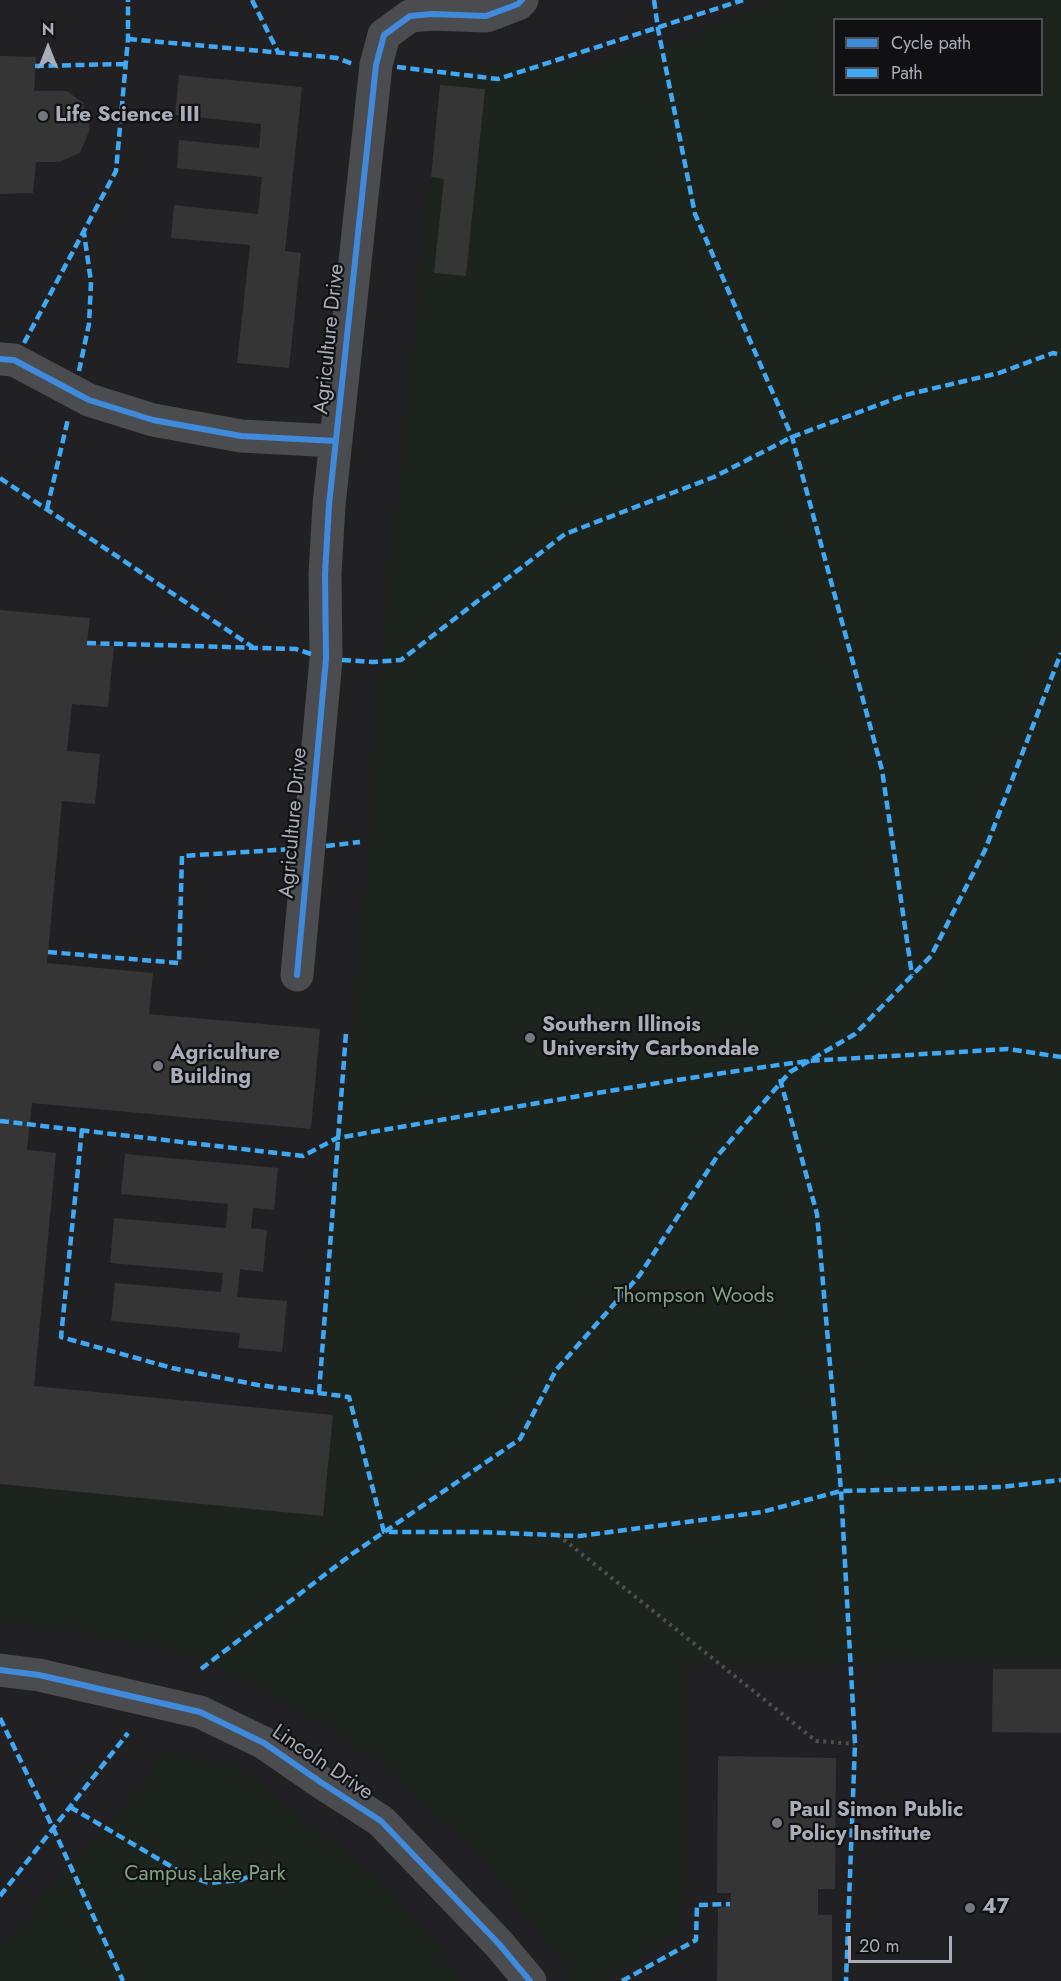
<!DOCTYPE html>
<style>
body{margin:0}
#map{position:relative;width:1061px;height:1981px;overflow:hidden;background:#171717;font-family:Jost,sans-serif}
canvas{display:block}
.legend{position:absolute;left:833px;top:18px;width:210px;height:78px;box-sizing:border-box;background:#111113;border:2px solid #4d4f55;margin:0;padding:8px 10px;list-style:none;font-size:18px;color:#a8adb8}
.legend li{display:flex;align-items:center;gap:12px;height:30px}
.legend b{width:30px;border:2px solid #4d4f55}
.north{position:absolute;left:18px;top:18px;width:60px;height:60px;-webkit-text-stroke:4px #111113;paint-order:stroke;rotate:0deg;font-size:16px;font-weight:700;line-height:24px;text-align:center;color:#a8adb8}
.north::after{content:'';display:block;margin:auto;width:21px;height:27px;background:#a8adb8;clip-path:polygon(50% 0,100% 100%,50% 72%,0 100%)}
.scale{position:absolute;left:848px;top:1936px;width:104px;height:27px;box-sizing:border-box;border:3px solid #a8adb8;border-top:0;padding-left:8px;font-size:18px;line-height:21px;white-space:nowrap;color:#a8adb8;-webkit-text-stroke:4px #111113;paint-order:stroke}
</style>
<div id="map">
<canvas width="1061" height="1981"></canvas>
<ul class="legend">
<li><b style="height:8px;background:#408adc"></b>Cycle path</li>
<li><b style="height:8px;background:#3fa9f5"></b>Path</li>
</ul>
<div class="north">N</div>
<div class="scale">20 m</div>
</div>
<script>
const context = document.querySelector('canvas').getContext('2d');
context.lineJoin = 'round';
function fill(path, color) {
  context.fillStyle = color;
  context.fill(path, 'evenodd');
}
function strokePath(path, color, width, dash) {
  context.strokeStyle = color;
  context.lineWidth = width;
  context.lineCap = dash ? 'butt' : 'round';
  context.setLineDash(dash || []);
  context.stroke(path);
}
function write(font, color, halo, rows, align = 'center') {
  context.font = font + ' Jost,sans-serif';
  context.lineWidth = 4.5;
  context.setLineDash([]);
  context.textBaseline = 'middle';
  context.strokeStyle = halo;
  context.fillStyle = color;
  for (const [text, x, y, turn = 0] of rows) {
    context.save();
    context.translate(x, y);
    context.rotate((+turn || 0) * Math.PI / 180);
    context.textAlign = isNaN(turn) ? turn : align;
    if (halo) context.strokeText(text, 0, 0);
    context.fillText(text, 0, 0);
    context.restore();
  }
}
fill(new Path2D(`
 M0 0H1061V1981H0ZM834 20H1042V94H834Z`), '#212123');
fill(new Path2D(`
 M780 0H1061V1659L684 1666 682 1929 601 1981H577L479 1852 361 1747 260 1686 185 1653 91 1633 0 1619V1485L323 1515 335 1414 319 1393 337 1138 360 980 383 648 443 67 576 66 660 48ZM834 20H1042V94H834Z
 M171 1753 239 1768 380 1880 466 1981H0V1947Z`), '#1d241e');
fill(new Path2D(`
 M0 56 36 57 34 91H67L83 103 90 129 80 153 59 162H36L33 193 0 194Z
 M179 75 302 87 285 251 301 253 289 368 237 363 250 245 171 238 174 205 258 214 262 177 177 168 179 140 259 148 261 124 175 115Z
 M440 85 485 89 466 276 434 273 444 179 431 177Z
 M0 610 90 618 87 643 114 646 108 707 72 704 67 751 100 754 95 804 62 801 47 963 153 973 149 1014 320 1029 311 1129 32 1103 27 1150 56 1153 34 1386 333 1415 323 1516 0 1484Z
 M125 1154 278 1168 274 1210 253 1208 251 1228 267 1230 263 1272 240 1269 237 1297 287 1301 282 1352 238 1348 240 1333 111 1321 115 1283 221 1292 223 1273 110 1263 114 1218 226 1228 228 1204 121 1194Z
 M993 1669H1061V1733L992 1732Z
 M718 1756 836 1758 835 1889H818V1915H832V1981H717L718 1909 730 1904 731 1893H717Z`), '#353536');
strokePath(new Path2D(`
 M558 1535 816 1741 855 1744`), '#4d4e52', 4, [3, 4.5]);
strokePath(new Path2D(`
 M0 359 14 360 89 400 153 420 241 436 336 441
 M297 975 326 659 325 574 329 505 376 65 384 35 410 16 432 14 486 16 518 4 522 0
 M0 1670 39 1675 200 1712 264 1743 322 1783 381 1821 499 1944 530 1981`), '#4b4c50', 33);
strokePath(new Path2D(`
 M252 0 279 54
 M654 0 658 29 695 214 792 437 882 770 912 975
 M128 39 328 57 337 58 353 64
 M35 66 126 64
 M397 67 498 79 743 0
 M24 343 116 171 128 39V0
 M79 371 89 324 91 282 84 233
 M0 478 254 648
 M47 509 68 419
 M87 643 296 649 311 654
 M342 660 373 662 401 660 565 534 714 477 792 437 905 395 999 373 1053 353 1061 355
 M326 846 360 842
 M48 952 179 963 182 856 293 849
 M780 1079 817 1214 841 1491 855 1744 846 1981
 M0 1121 303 1156 337 1138C494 1111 650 1082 808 1061L1008 1049 1061 1057
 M82 1129 61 1337 172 1368 258 1385 349 1397 384 1532H477L580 1536 762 1512 841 1491 1001 1487 1061 1480
 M319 1393 346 1033
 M201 1669 352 1554 520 1439 556 1370 639 1276 718 1155 790 1072 855 1034 931 956 985 850 1061 653
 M0 1718 53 1828 123 1981
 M70 1807 184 1874 209 1883 241 1880 265 1869
 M0 1896 128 1733
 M622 1981 696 1940 697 1905 730 1904`), '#3fa9f5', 4.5, [9, 4.5]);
strokePath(new Path2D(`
 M0 359 14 360 89 400 153 420 241 436 336 441
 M297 975 326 659 325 574 329 505 376 65 384 35 410 16 432 14 486 16 518 4 522 0
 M0 1670 39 1675 200 1712 264 1743 322 1783 381 1821 499 1944 530 1981`), '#408adc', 6);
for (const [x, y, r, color] of [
 [43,116,6,"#757880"],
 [530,1038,6,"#757880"],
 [158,1066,6,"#757880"],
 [777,1823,6,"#757880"],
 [970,1908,6,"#757880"]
]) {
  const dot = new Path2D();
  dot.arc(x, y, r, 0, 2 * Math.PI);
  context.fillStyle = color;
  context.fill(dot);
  strokePath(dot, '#111113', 2);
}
write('bold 21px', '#a8adb8', '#111113', [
 ["Life Science III",55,116],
 ["Southern Illinois",542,1026],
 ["University Carbondale",542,1050],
 ["Agriculture",170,1054],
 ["Building",170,1078],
 ["Paul Simon Public",789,1811],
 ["Policy Institute",789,1835],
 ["47",982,1908]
], 'left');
write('21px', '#a8adb8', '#111113', [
 ["Agriculture Drive",330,339,-84],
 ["Agriculture Drive",294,823,-85],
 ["Lincoln Drive",322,1763,34]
]);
write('21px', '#7fa381', '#111113', [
 ["Thompson Woods",694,1297],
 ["Campus Lake Park",205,1875]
]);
</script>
